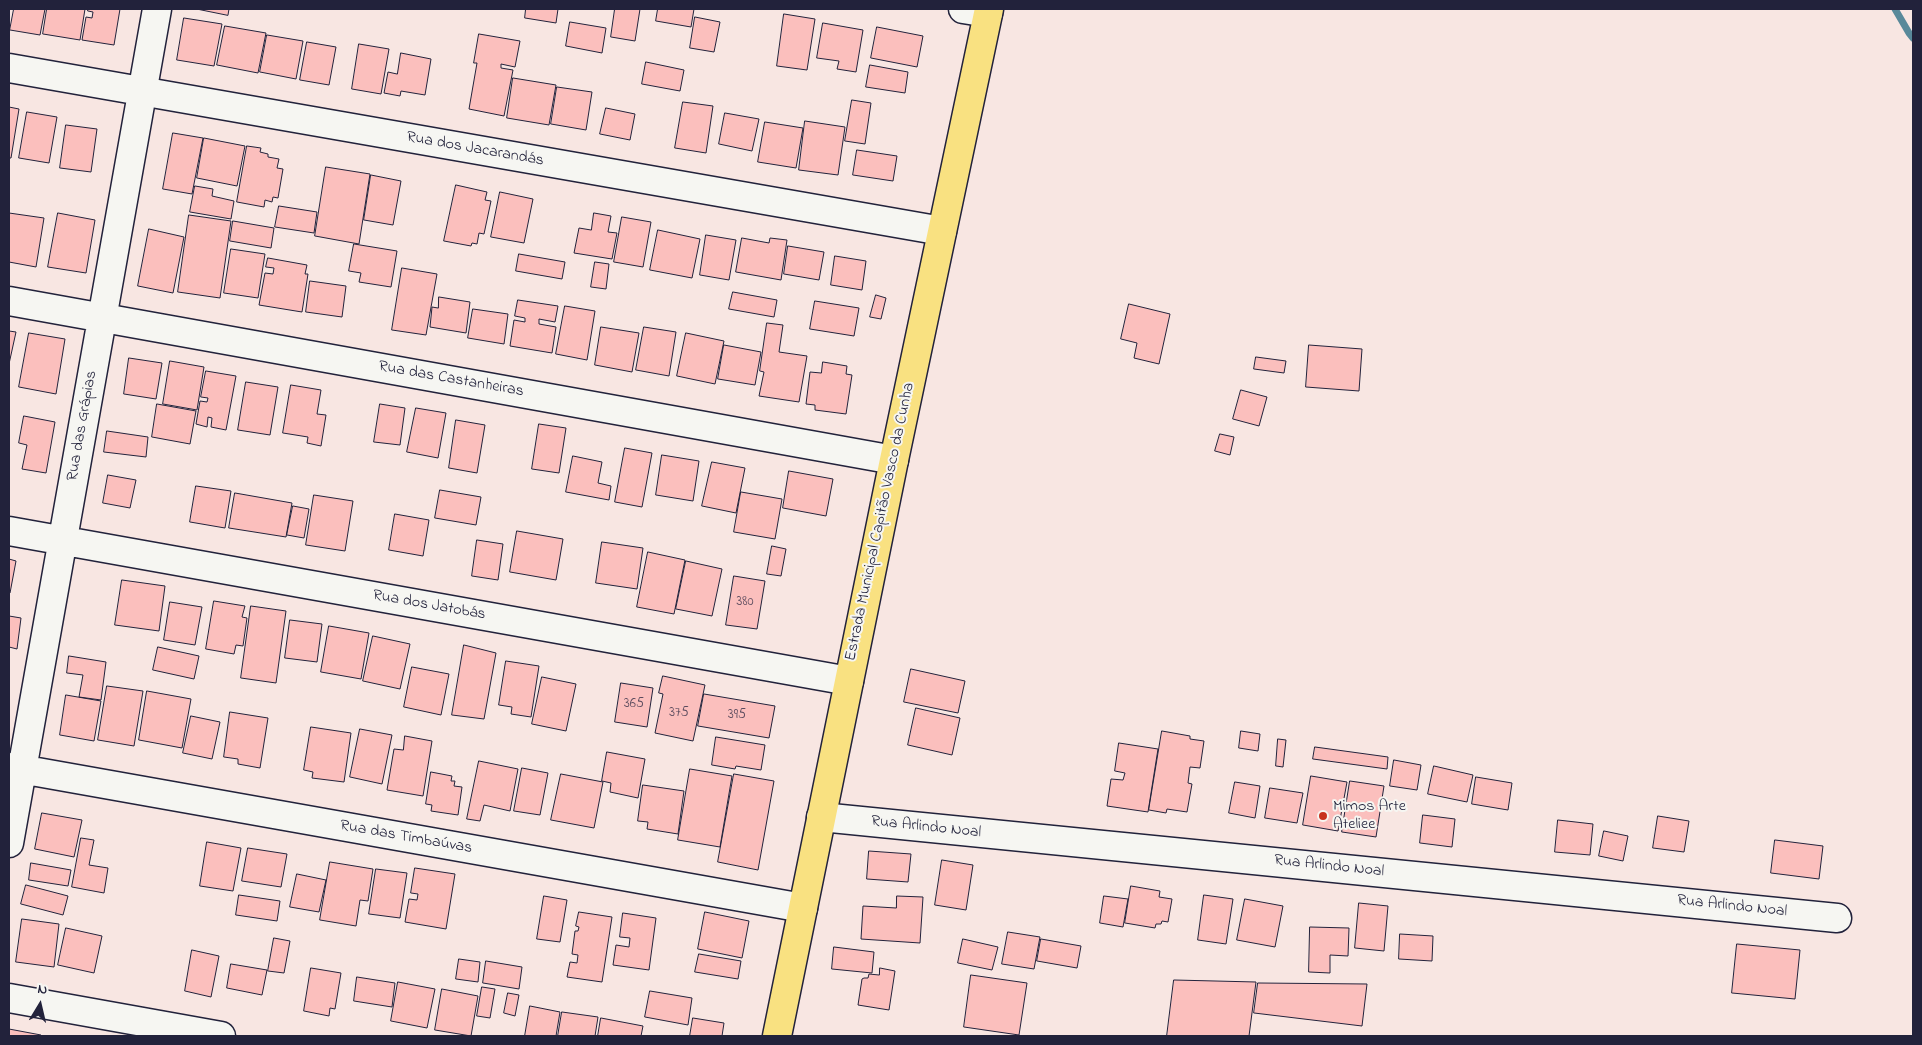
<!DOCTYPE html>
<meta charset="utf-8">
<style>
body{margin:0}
#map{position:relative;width:1922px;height:1045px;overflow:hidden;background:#f8e6e2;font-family:"Indie Flower",sans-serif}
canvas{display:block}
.frame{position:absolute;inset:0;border:10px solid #22223b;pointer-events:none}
.north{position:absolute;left:15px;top:980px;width:50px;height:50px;-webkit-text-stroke:4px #f6f6f2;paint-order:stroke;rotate:9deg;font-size:14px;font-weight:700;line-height:20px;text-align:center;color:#22223b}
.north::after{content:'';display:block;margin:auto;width:18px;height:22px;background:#22223b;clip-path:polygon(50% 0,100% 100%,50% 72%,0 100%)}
</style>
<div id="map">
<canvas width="1922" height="1045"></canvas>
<div class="frame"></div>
<div class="north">N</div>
</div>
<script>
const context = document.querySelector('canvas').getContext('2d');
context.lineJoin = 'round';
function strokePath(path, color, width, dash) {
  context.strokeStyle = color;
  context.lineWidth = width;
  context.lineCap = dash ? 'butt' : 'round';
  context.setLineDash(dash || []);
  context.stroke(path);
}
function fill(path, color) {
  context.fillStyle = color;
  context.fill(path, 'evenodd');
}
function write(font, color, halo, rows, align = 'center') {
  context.font = font + ' "Indie Flower",sans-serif';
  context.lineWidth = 4;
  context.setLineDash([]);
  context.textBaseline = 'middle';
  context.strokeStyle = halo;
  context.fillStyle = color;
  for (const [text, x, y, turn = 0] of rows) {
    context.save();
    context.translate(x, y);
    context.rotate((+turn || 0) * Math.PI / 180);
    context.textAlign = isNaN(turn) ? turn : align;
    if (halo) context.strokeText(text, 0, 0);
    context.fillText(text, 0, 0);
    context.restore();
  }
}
strokePath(new Path2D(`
 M1895 9 1909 33 1913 38`), '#59899a', 7);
const building = new Path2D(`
 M14 9H45L40 35 10 30Z
 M47 9H85L80 40 43 34Z
 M88 9H120L114 45 82 40 86 17 92 18 93 12 88 11Z
 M197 9H229L228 15Z
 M526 9H558L556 23 525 18Z
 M615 9H640L635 41 611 37Z
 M658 9H694L691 27 656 21Z
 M784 14 815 19 807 70 777 66Z
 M695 17 720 22 714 52 690 48Z
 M184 18 222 24 214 66 177 60Z
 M570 22 606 28 602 53 566 46Z
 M823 23 863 30 856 72 837 69 839 61 817 58Z
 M225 26 266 33 258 73 217 65Z
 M877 27 923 36 917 67 871 58Z
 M479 34 520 41 515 67 501 64V68L513 70 504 116 469 109 477 63H474Z
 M267 35 303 41 296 79 260 72Z
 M307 42 336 47 329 85 300 80Z
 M359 44 389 49 381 94 352 89Z
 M401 53 431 59 425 95 401 91 400 96 384 93 388 72 397 74Z
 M646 62 684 70 680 91 642 84Z
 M870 65 908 72 905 93 866 87Z
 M513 78 556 85 549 125 507 118Z
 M557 87 592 92 586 130 551 124Z
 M852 100 871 103 865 144 845 141Z
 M683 102 713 106 706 153 675 148Z
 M9 107 19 109 11 158H9Z
 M606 108 635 114 630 140 600 134Z
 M27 112 57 117 49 163 19 158Z
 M725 113 759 119 752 151 719 144Z
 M805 121 845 127 838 175 799 170Z
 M765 122 803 128 796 168 758 162Z
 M66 125 97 129 91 172 60 168Z
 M173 133 203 138 192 194 163 189Z
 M204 138 245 146 237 186 197 178Z
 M247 146 261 148 260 152 268 154V157L279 159 277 168 283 169 278 198 273 197 272 202 265 200 264 207 237 202Z
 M857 150 897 156 893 181 853 175Z
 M326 167 370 174 359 244 315 236Z
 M371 175 401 181 393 225 364 220Z
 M456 185 487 192 485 200 491 201 484 234 479 233 477 244 472 243 471 246 444 241Z
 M195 186 213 189 212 196 234 201 231 219 190 212Z
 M500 192 533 199 524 243 491 237Z
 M279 206 317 212 314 233 275 227Z
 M9 213 44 218 36 267 9 262Z
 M58 213 95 220 86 273 48 267Z
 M594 213 611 216 608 232 617 233 612 259 574 253 579 228 591 230Z
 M189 215 231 221 220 298 178 292Z
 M622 217 651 222 643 267 614 262Z
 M233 221 274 228 271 248 230 241Z
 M149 229 184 237 173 293 138 286Z
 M658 230 700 239 692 278 650 270Z
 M706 235 736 240 729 280 700 275Z
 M742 238 769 243 770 238 787 240 781 280 736 272Z
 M354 244 397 251 391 287 359 282 361 273 349 271Z
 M788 246 824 252 819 280 784 274Z
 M231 249 265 254 258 298 224 293Z
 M519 254 565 262 562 279 516 271Z
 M835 256 866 261 862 290 831 285Z
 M268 258 307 265 305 274H308L302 312 259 305 265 273 273 274 274 268 266 267Z
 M595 262 609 264 606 289 591 287Z
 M402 268 437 274 426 335 392 330Z
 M310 281 346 286 342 317 306 312Z
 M733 292 777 300 774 317 729 309Z
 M876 295 886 298 881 319 870 317Z
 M439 297 470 302 466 333 430 327 432 307 438 308Z
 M518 300 558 306 555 322 539 319V324L556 327 552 353 510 346 514 320 525 322V318L515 316Z
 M815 301 859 308 854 336 810 329Z
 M1129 304 1170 314 1159 364 1134 358 1137 343 1121 339Z
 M565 306 595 311 587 360 556 354Z
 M473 309 508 314 504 344 468 338Z
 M767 323 783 325 779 352 807 356 799 402 759 396 764 372 760 371Z
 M601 327 639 333 632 372 595 365Z
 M644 327 676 332 669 376 636 370Z
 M9 331 16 332 9 364Z
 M29 333 65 339 56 394 19 387Z
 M686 333 724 341 715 384 677 376Z
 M724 345 761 352 755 385 718 379Z
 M1309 345 1362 349 1359 391 1306 387Z
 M1256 357 1286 361 1284 373 1254 369Z
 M129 358 162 363 156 399 124 394Z
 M170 361 204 367 197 410 163 404Z
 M823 362 847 366 846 374 852 375 846 414 815 410V405L806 404 810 372 821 373Z
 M206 371 236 376 226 430 211 427 212 418 208 417 207 427 196 424 200 401 207 402 208 398 201 397Z
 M246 382 278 387 270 435 238 430Z
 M291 385 321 390 317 414 326 415 321 446 307 443 308 437 283 433Z
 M1241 390 1267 397 1259 426 1233 419Z
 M157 404 196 411 190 444 152 437Z
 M380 404 405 408 400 445 374 442Z
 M416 408 446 413 438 458 407 452Z
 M24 416 55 422 46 473 22 469 27 445 19 443Z
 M456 420 485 425 477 473 449 468Z
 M539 424 566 428 559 473 532 469Z
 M107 431 148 437 146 457 104 452Z
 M1220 434 1234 437 1230 455 1215 451Z
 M625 448 652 453 642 507 615 502Z
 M662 455 699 461 693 501 656 495Z
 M573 456 602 462 598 483 611 486 609 500 566 492Z
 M712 462 745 468 736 513 702 506Z
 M789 471 833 479 826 516 783 508Z
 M108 475 136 480 130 508 103 503Z
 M196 486 231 491 225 528 190 522Z
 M440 490 481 497 476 525 435 518Z
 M741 492 782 499 775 539 734 532Z
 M235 493 292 503 286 537 229 528Z
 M314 495 353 501 345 551 306 545Z
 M293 506 309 509 304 538 287 535Z
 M395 514 429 520 423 556 389 550Z
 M517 531 563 539 556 580 510 572Z
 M477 540 503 544 498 580 472 576Z
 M602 542 643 548 637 589 596 583Z
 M772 546 786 549 781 576 767 574Z
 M648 552 685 560 674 614 637 607Z
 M9 559 16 561 10 593H9Z
 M686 561 722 569 712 616 676 609Z
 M734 576 765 581 757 629 726 625Z
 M122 580 165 586 159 631 115 625Z
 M214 601 245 606 242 617 247 618 243 646 236 645 234 654 206 649Z
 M170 602 202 607 195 645 164 640Z
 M251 606 286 611 276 683 241 678Z
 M9 616 21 618 17 649 9 647Z
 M290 620 322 624 317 662 285 658Z
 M329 626 369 633 361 679 321 672Z
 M373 636 410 644 400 689 363 681Z
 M464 645 496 653 484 719 452 715Z
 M158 647 199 656 194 679 153 670Z
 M69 656 106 662 101 700 79 697 83 675 67 673Z
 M506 661 539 666 531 717 511 714 512 707 499 705Z
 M412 667 449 674 441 715 404 707Z
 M911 669 965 681 958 713 904 702Z
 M663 676 705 685 693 741 655 733 663 694 659 693Z
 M542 677 576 684 566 731 532 724Z
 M621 683 653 688 647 727 615 722Z
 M107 686 143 691 134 746 98 740Z
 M147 691 191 699 182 748 139 740Z
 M704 694 775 706 769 738 698 726Z
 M66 695 101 701 94 741 60 735Z
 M916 708 960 718 952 755 908 745Z
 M230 712 268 718 260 768 238 764V759L224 757Z
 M191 716 220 722 212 759 183 753Z
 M311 727 351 733 344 782 312 778 313 772 304 770Z
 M360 729 392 735 382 784 350 777Z
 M1162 731 1190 736V739L1204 741 1200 768 1190 767 1188 783 1192 784 1187 812 1167 809 1166 813 1149 810Z
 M1241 731 1260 734 1258 751 1239 748Z
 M405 736 432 741 423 796 387 790 394 749 403 750Z
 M716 737 765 745 761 770 736 766 735 769 712 765Z
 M1278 739 1286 740 1283 767 1276 766Z
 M1119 743 1158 749 1148 812 1107 806 1111 779 1123 780 1125 773 1115 771Z
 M1315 747 1388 757 1387 769 1313 759Z
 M607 752 645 759 638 798 610 792 611 783 602 781Z
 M1394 760 1421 765 1417 790 1390 786Z
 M479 761 518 769 510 811 484 805 480 821 467 819Z
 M1434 766 1473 775 1467 802 1428 794Z
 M522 768 548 773 540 815 514 811Z
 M690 769 732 776 720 847 678 840Z
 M431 772 452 776 451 781H455L454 786 462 787 458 815 431 811 432 805 426 804Z
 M561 774 603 782 594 828 551 820Z
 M734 774 774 781 758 870 718 862Z
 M1311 776 1347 782 1338 831 1303 825Z
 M1476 777 1512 783 1508 810 1472 804Z
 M1350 781 1384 786 1376 837 1342 832Z
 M1235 782 1260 786 1255 818 1229 813Z
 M643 785 684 791 678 834 647 829 648 822 638 821Z
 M1270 788 1303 793 1297 823 1265 818Z
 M42 813 82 820 74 857 35 849Z
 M1423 815 1455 819 1452 847 1420 843Z
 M1658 816 1689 821 1684 852 1653 848Z
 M1558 820 1593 824 1590 855 1555 852Z
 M1604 831 1628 836 1623 861 1599 856Z
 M81 838 94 840 89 865 108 868 104 893 72 887Z
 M1775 840 1823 846 1819 879 1771 873Z
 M207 842 241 848 233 891 200 886Z
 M248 848 287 854 281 887 242 881Z
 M869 851 911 854 908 882 867 879Z
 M942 860 973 865 966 910 935 905Z
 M330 862 373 869 368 901 360 900 356 926 320 920Z
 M31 863 71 870 68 886 29 880Z
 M415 868 455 874 446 929 405 922 409 899 417 900 418 894 411 893Z
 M376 869 407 873 400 918 369 914Z
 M297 874 326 880 319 912 290 907Z
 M26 885 68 896 63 915 21 904Z
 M1131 886 1160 891 1159 897 1172 899 1168 922 1162 921 1161 924H1156L1155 928 1125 923Z
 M239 895 280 901 277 921 236 915Z
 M1204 895 1233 899 1226 944 1198 940Z
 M544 896 567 900 560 942 537 939Z
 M897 896 923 897 920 943 861 939 863 906 896 908Z
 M1104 896 1128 899 1123 927 1100 923Z
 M1245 899 1283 906 1275 947 1237 940Z
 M1359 903 1388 906 1384 951 1355 948Z
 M579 912 612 917 602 982 567 977 570 962 577 963 578 955 572 954 575 931H578L579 927 576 926Z
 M705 912 749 921 742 958 698 949Z
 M623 913 656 918 649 970 613 965 616 945 629 947 630 938 620 937Z
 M22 919 59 924 54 967 16 962Z
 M1310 927 1349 928 1348 956 1330 955V973L1309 972Z
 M66 928 102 936 94 973 58 965Z
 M1008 932 1040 937 1034 969 1002 964Z
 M1400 934 1433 936 1432 961 1399 959Z
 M274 938 290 941 284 973 268 971Z
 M963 939 998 947 992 970 958 963Z
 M1041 939 1081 946 1077 968 1037 961Z
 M1737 944 1800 950 1795 999 1732 993Z
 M834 947 874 952 872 973 832 969Z
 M192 950 219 956 211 997 185 991Z
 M699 954 741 961 738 979 695 972Z
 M459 959 480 962 478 982 456 979Z
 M486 961 522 967 519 989 483 983Z
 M231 964 267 970 262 995 227 988Z
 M311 968 341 973 335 1009 330 1008 329 1016 304 1011Z
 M880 968 895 971 889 1010 858 1005 862 979 864 978H868L869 974 879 975Z
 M971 975 1027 983 1019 1035 964 1027Z
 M357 977 395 983 392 1007 354 1001Z
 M1174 980 1256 982 1249 1036H1167Z
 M398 982 435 989 427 1028 391 1021Z
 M1258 983 1367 984 1362 1026 1254 1013Z
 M482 987 495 989 490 1018 477 1016Z
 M442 989 478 996 471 1036 435 1030Z
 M650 991 692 998 688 1025 645 1017Z
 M508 993 519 995 515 1016 504 1013Z
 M530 1006 560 1012 556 1036H525Z
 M562 1012 598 1017 595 1036H558Z
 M601 1018 643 1026 641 1036H598Z
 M693 1018 724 1023 722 1036H690Z
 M9 1029 41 1035V1036H9Z`);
fill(building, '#fbbfbd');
strokePath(building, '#22223b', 1);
const minor = new Path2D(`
 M963 9 988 13
 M9 68 942 231
 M9 301 894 460
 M9 531 849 681
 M9 767 803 908
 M821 817 1837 918
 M9 843 157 9
 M9 998 221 1036`);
const major = new Path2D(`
 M777 1036 894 460 989 9`);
strokePath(minor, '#22223b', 31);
strokePath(major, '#22223b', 31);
strokePath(minor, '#f6f6f2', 28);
strokePath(major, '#f9e181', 28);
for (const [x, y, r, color] of [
 [1323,816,5,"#c8321e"]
]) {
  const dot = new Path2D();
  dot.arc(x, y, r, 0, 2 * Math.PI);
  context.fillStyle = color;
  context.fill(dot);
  strokePath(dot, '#f6f6f2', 2);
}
write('14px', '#58495c', null, [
 ["380",745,603],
 ["365",634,705],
 ["375",679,714],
 ["395",737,716]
]);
write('16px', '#22223b', '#f6f6f2', [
 ["Rua dos Jacarandás",475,150,10],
 ["Rua das Castanheiras",451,380,10],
 ["Rua das Grápias",83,426,-80],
 ["Estrada Municipal Capitão Vasco da Cunha",881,522,-78],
 ["Rua dos Jatobás",429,606,10],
 ["Rua Arlindo Noal",926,828,6],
 ["Rua das Timbaúvas",406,838,10],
 ["Rua Arlindo Noal",1329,867,6],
 ["Rua Arlindo Noal",1732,907,6]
]);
write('16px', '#22223b', '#f6f6f2', [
 ["Mimos Arte",1333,807],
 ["Ateliee",1333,825]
], 'left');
</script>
